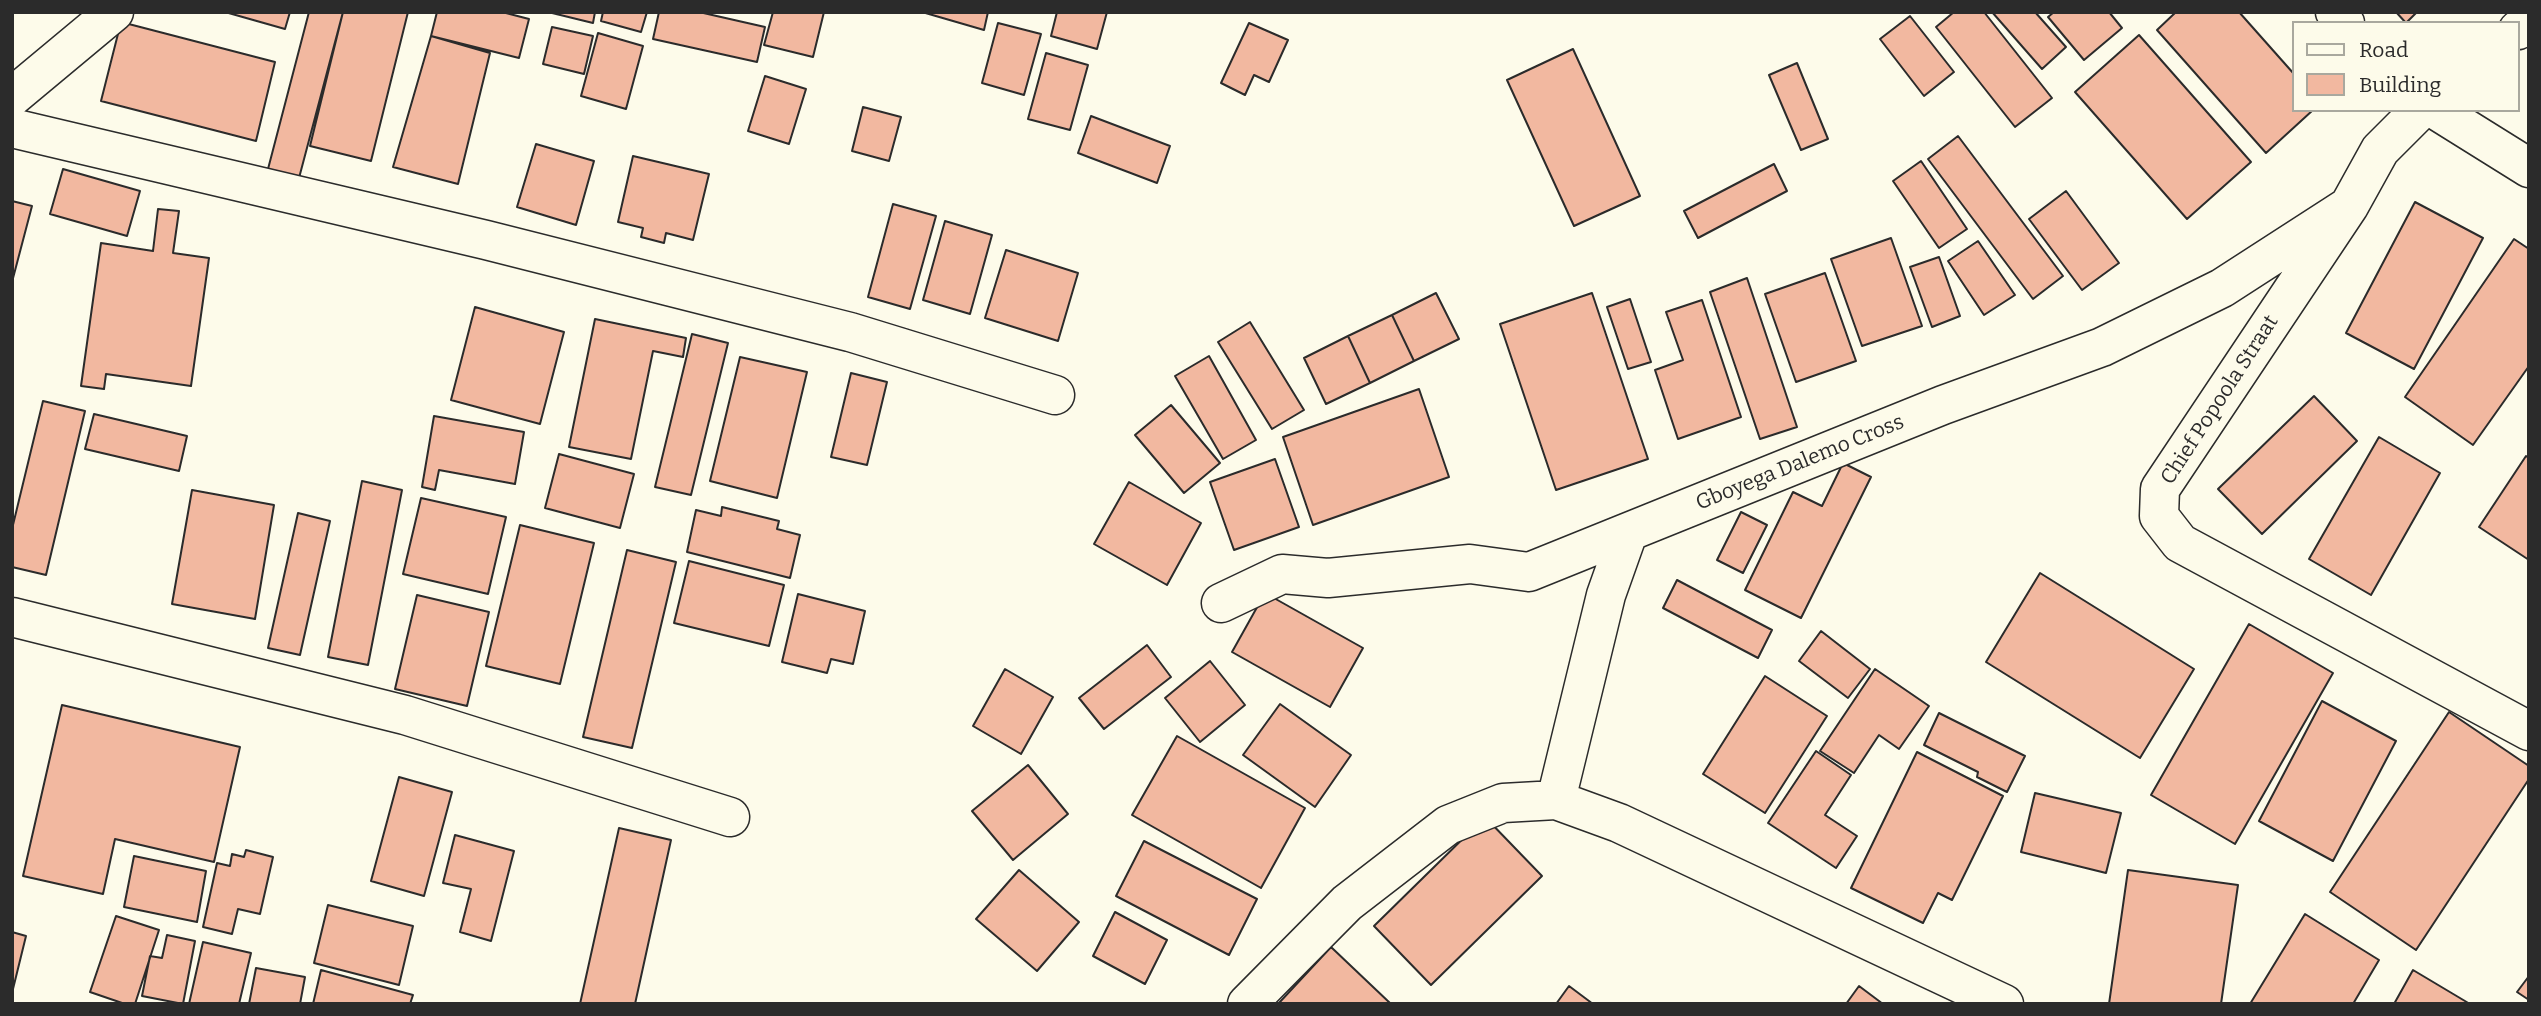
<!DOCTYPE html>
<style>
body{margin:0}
#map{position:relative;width:2541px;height:1016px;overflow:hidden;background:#fdfbea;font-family:Bitter,serif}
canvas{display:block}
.frame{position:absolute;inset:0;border:14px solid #2b2b2b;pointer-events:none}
.legend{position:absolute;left:2292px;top:21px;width:228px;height:91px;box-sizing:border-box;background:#fdfbea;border:2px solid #a9a89e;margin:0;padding:9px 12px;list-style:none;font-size:21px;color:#2b2b2b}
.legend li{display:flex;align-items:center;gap:14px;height:35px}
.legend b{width:35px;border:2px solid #a9a89e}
</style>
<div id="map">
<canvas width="2541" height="1016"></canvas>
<div class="frame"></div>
<ul class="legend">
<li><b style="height:9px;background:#fdfbea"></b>Road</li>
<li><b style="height:19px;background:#f2b8a0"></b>Building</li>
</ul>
</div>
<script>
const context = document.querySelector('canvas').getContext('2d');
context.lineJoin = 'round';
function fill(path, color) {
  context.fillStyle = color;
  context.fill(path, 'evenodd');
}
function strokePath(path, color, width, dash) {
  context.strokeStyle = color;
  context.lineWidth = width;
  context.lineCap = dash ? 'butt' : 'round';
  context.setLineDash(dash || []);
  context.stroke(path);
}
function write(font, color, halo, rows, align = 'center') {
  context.font = font + ' Bitter,serif';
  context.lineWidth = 5;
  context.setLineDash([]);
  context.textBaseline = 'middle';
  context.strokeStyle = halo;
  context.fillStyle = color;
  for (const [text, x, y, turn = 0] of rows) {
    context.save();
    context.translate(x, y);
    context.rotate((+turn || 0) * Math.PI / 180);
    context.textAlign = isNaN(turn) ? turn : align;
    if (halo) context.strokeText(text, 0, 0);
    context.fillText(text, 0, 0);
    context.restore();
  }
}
const building = new Path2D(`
 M225 12H290L285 29Z
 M309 12H343L299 178 268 169Z
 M343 12H408L371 161 310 146Z
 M437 12H502L529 19 519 58 431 36Z
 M548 12H595L593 23Z
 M603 12H647L641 32 601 21Z
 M659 12H699L765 27 757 62 653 39Z
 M773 12H824L813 57 764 45Z
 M922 12H988L984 30Z
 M1057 12H1107L1097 49 1051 36Z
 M1954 12H1984L2052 98 2015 127 1936 27Z
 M1992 12H2035L2066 47 2042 69Z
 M2054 12H2109L2122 28 2084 60 2048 17Z
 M2176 12H2239L2294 74V110H2313L2266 153 2157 30Z
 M2396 12H2417L2406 23Z
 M1910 16 1954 72 1924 96 1880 39Z
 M121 22 275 62 256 141 101 101Z
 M998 23 1041 34 1024 95 982 83Z
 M1249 23 1288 40 1269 82 1254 75 1245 95 1221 83Z
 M552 27 593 36 584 74 543 64Z
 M598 33 643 46 626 109 581 96Z
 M2139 35 2251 162 2187 219 2075 92Z
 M431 36 490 53 458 184 393 167Z
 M1573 49 1640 196 1574 226 1507 80Z
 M1046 53 1088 65 1070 130 1028 119Z
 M1797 63 1828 139 1801 150 1769 75Z
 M765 76 806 89 789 144 748 131Z
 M863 107 901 117 889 161 852 151Z
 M1091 116 1170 146 1157 183 1078 153Z
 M1958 136 2063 276 2033 299 1928 159Z
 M536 144 594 161 576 225 517 207Z
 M633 156 709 174 693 240 666 233 664 243 641 237 643 228 618 222Z
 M1921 161 1967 229 1939 248 1893 181Z
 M1774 164 1787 191 1698 238 1684 211Z
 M63 169 140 191 127 236 50 214Z
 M2066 191 2119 263 2082 290 2029 219Z
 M12 201 32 206 12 282Z
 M2415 202 2483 238 2414 369 2346 333Z
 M893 204 936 216 910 309 868 297Z
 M158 209 179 211 173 253 209 258 191 386 106 374 104 389 81 386 101 243 153 251Z
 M945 221 992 235 970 314 923 300Z
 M1891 238 1922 326 1862 346 1831 259Z
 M2514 239 2529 249V366L2473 445 2405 397Z
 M1978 241 2015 295 1984 315 1948 261Z
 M1006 250 1078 273 1058 341 985 318Z
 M1939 257 1960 316 1932 327 1910 267Z
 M1825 273 1856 361 1796 382 1765 294Z
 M1747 278 1797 427 1760 439 1710 292Z
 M1436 293 1459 339 1414 361 1392 315Z
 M1592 293 1648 459 1556 490 1500 324Z
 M1630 299 1651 362 1628 369 1607 307Z
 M1702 300 1741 417 1678 439 1655 370 1683 360 1666 312Z
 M475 307 564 332 540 424 451 400Z
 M1392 315 1414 361 1370 383 1348 336Z
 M595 319 686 338 683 357 653 351 631 459 569 447Z
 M1250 322 1304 410 1272 429 1218 342Z
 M692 334 728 343 691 495 655 487Z
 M1348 336 1370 383 1326 404 1304 358Z
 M1209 356 1256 440 1223 459 1175 376Z
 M740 357 807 372 777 498 710 481Z
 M851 373 887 382 867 465 831 457Z
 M1419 389 1449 477 1313 525 1283 437Z
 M2314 396 2357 441 2262 534 2218 489Z
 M43 401 85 411 46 575 12 567V529Z
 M1171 405 1220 463 1184 493 1135 435Z
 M94 414 187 436 179 471 85 449Z
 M434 416 524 432 515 484 439 470 435 490 422 487Z
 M2379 437 2440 473 2371 595 2309 559Z
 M559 454 634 474 620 528 545 508Z
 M2526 456 2529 458V560L2479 527Z
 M1275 459 1299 527 1234 550 1210 482Z
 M1843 463 1871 477 1801 618 1745 590 1793 492 1822 506Z
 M362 481 402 490 368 665 328 657Z
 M1129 482 1201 523 1167 585 1094 544Z
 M192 490 274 505 255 619 172 604Z
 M421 498 506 517 488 594 403 574Z
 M722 507 779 521 777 529 800 535 790 578 687 552 696 510 721 516Z
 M1741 512 1767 525 1743 573 1717 560Z
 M298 513 330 521 300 655 268 648Z
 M520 525 594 543 560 684 486 666Z
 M627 550 676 562 632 748 583 737Z
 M689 561 784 585 769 646 674 623Z
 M2040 573 2194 669 2140 758 1986 662Z
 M1677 580 1772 630 1758 658 1663 608Z
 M1265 593 1363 648 1330 707 1232 652Z
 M798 594 865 611 853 664 831 659 827 673 782 662Z
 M417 595 489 612 467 706 395 689Z
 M2249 624 2333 673 2235 844 2151 795Z
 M1821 631 1870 669 1848 698 1799 661Z
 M1147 645 1171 677 1104 729 1079 698Z
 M1210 661 1245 705 1200 742 1165 698Z
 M1005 669 1053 697 1021 754 973 726Z
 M1875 669 1929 706 1899 749 1879 735 1854 773 1820 751Z
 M1765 676 1827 716 1765 813 1703 774Z
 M2322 701 2396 741 2333 861 2259 821Z
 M1280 704 1351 755 1315 807 1243 755Z
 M62 705 240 747 214 862 115 839 103 894 23 876Z
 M2449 712 2529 766V779L2416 950 2330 892Z
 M1939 713 2025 756 2007 792 1977 777 1978 772 1924 745Z
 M1177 736 1305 808 1261 888 1132 815Z
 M1816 751 1851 775 1825 815 1857 836 1836 868 1768 823Z
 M1917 752 2003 796 1952 900 1938 893 1923 923 1851 888Z
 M1028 765 1068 814 1013 860 972 811Z
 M399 777 452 792 424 896 371 881Z
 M2035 793 2121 813 2106 873 2021 852Z
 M1485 817 1542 876 1431 985 1374 926Z
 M619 828 671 840 635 1004H580Z
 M455 835 514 851 491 941 460 932 471 889 443 883Z
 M1144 841 1257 899 1229 955 1116 896Z
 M246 850 273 857 260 914 238 909 232 934 203 927 217 863 230 866 232 854 244 857Z
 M134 856 206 871 197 922 124 907Z
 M1019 870 1079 922 1037 971 976 919Z
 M2128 870 2238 885 2221 1004H2109Z
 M328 905 413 926 399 985 314 963Z
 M1115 912 1167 940 1145 984 1093 956Z
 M2305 914 2379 960 2353 1004H2250Z
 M116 916 159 930 135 1004H125L90 992Z
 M12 932 26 936 12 993Z
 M167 935 195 941 183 1004 142 996 150 956 162 958Z
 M203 942 251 953 239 1004H189Z
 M1331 947 1391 1004H1278Z
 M256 968 305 977 300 1004H249Z
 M321 970 413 995 410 1004H313Z
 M2413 970 2470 1004H2394Z
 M2529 976V1000L2517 992Z
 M1569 986 1593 1004H1556Z
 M1859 986 1883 1004H1846Z`);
fill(building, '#f2b8a0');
strokePath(building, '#2b2b2b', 2);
const minor = new Path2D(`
 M2335 12 2345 23
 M2518 30 2529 21
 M12 97 114 12
 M2420 110 2380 150 2349 206 2160 489 2159 516 2180 543 2529 731
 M2436 110 2529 168
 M12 128 486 240 850 332 1055 395
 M1221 603 1282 574 1328 578 1470 564 1529 572 1943 405 2102 347 2222 288 2349 206
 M12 617 405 715 730 817
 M1556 800 1606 595 1628 533
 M1247 1004 1347 903 1448 825 1503 803 1556 800 1619 823 2004 1004`);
strokePath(minor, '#2b2b2b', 41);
strokePath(minor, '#fdfbea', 38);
write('21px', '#2b2b2b', '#fdfbea', [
 ["Chief Popoola Straat",2220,400,-57],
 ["Gboyega Dalemo Cross",1800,463,-22]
]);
</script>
